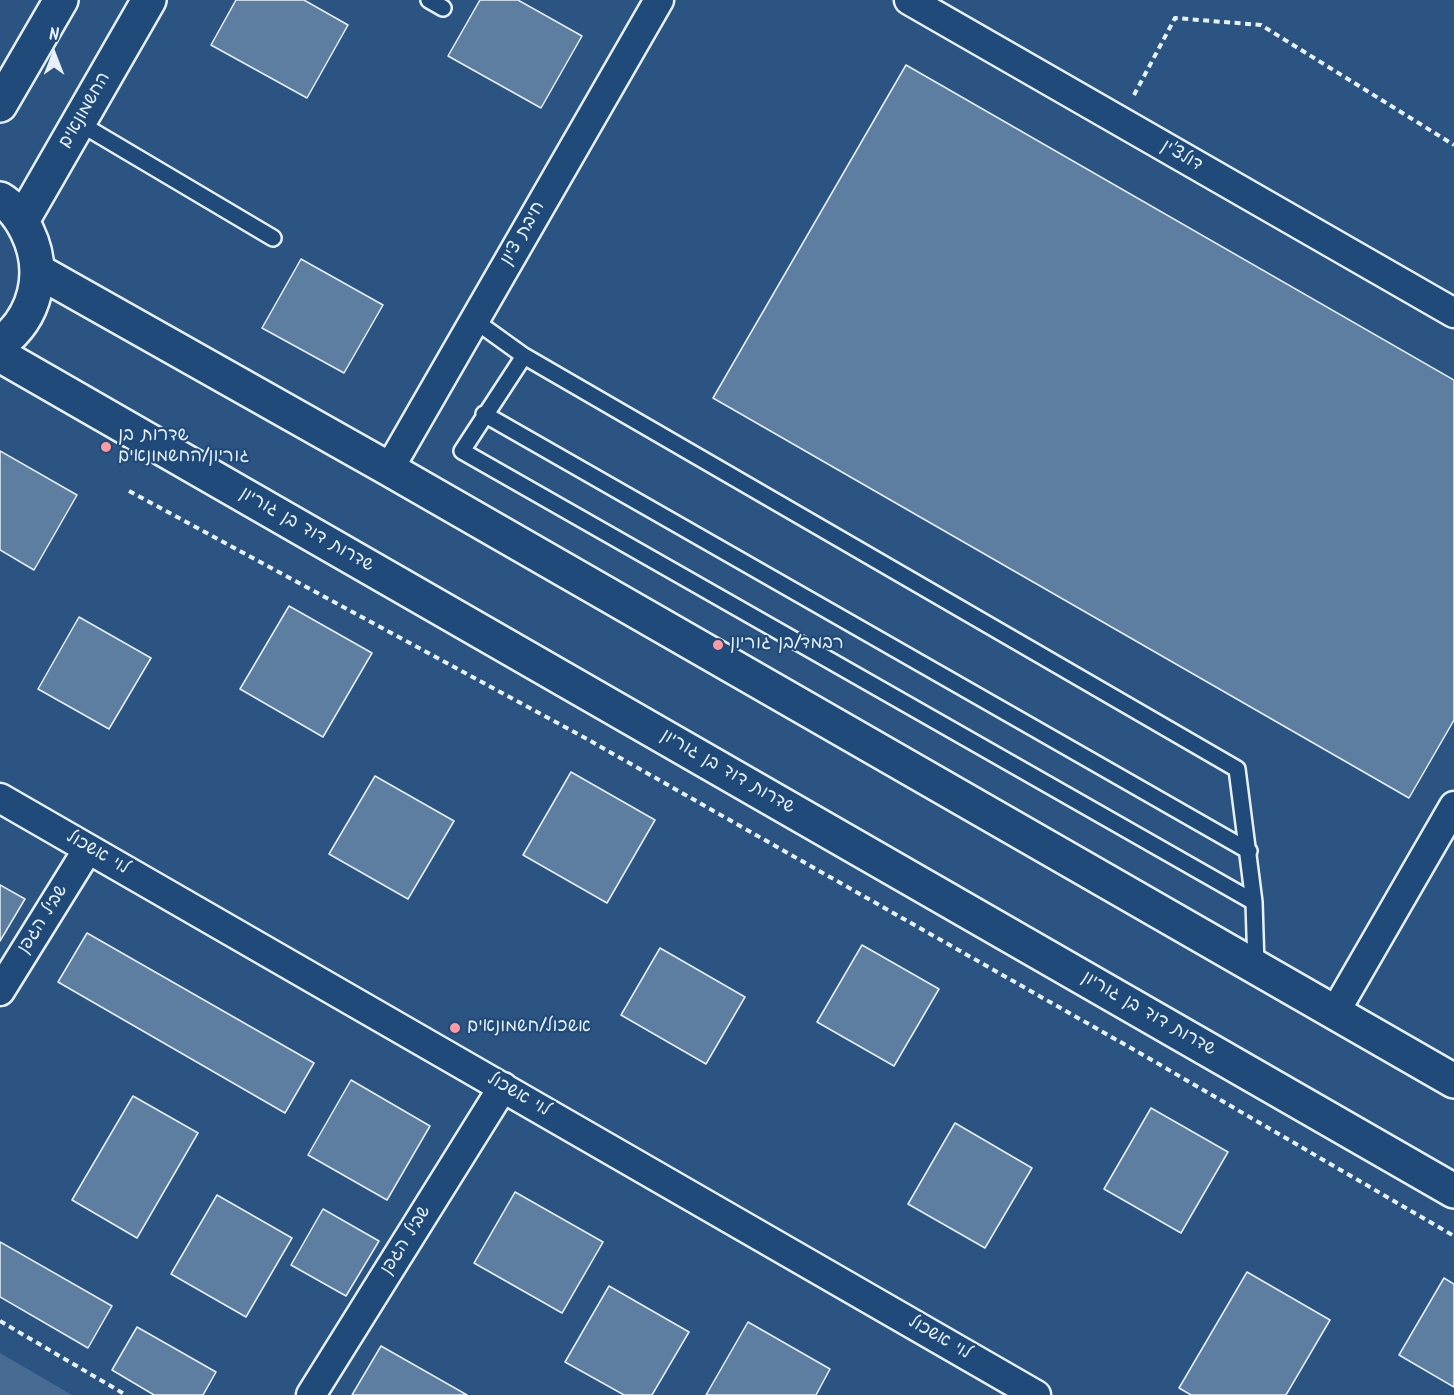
<!DOCTYPE html>
<meta charset="utf-8">
<style>
body{margin:0}
#map{position:relative;width:1454px;height:1395px;overflow:hidden;background:#2b5482;font-family:Kalam,sans-serif}
canvas{display:block}
.north{position:absolute;left:24px;top:24px;width:60px;height:60px;-webkit-text-stroke:4px #1f4a7a;paint-order:stroke;rotate:0deg;font-size:16px;font-weight:700;line-height:24px;text-align:center;color:#e8f1f8}
.north::after{content:'';display:block;margin:auto;width:21px;height:27px;background:#e8f1f8;clip-path:polygon(50% 0,100% 100%,50% 72%,0 100%)}
</style>
<div id="map">
<canvas width="1454" height="1395"></canvas>
<div class="north">N</div>
</div>
<script>
const context = document.querySelector('canvas').getContext('2d');
context.lineJoin = 'round';
function fill(path, color) {
  context.fillStyle = color;
  context.fill(path, 'evenodd');
}
function strokePath(path, color, width, dash) {
  context.strokeStyle = color;
  context.lineWidth = width;
  context.lineCap = dash ? 'butt' : 'round';
  context.setLineDash(dash || []);
  context.stroke(path);
}
function write(font, color, halo, rows, align = 'center') {
  context.font = font + ' Kalam,"Playpen Sans Hebrew",sans-serif';
  context.lineWidth = 4.5;
  context.setLineDash([]);
  context.textBaseline = 'middle';
  context.strokeStyle = halo;
  context.fillStyle = color;
  for (const [text, x, y, turn = 0] of rows) {
    context.save();
    context.translate(x, y);
    context.rotate((+turn || 0) * Math.PI / 180);
    context.textAlign = isNaN(turn) ? turn : align;
    if (halo) context.strokeText(text, 0, 0);
    context.fillText(text, 0, 0);
    context.restore();
  }
}
fill(new Path2D(`
 M0 1353 72 1395H0Z`), '#476b93');
const building = new Path2D(`
 M236 0H304L348 25 307 98 211 45Z
 M480 0H518L582 36 541 108 448 56Z
 M906 65 1454 380V720L1409 798 713 398Z
 M301 259 383 305 344 373 262 328Z
 M0 451 77 495 34 570 0 550Z
 M289 606 372 653 323 737 240 689Z
 M79 617 151 658 109 729 38 689Z
 M571 772 655 820 607 903 523 855Z
 M375 776 454 821 408 899 329 854Z
 M0 885 25 899 0 941Z
 M87 933 314 1063 285 1113 58 982Z
 M862 945 939 989 894 1066 817 1022Z
 M660 948 745 997 706 1064 621 1015Z
 M351 1080 430 1126 387 1200 308 1155Z
 M133 1096 198 1133 137 1238 72 1200Z
 M1151 1108 1228 1152 1181 1233 1104 1189Z
 M955 1123 1032 1168 985 1248 908 1204Z
 M515 1192 603 1242 562 1313 474 1263Z
 M217 1195 292 1238 246 1317 171 1274Z
 M323 1209 379 1241 346 1296 291 1265Z
 M0 1242 112 1306 88 1348 0 1297Z
 M1247 1272 1330 1320 1286 1395H1191L1179 1388Z
 M1444 1278 1454 1284V1387L1399 1355Z
 M609 1286 689 1332 652 1395H624L565 1362Z
 M748 1322 830 1369 816 1395H706Z
 M137 1327 216 1372 203 1395H154L112 1370Z
 M381 1346 467 1395H352Z`);
fill(building, '#5d7da1');
strokePath(building, '#e8f1f8', 1.5);
const lane = new Path2D(`
 M429 0 443 8
 M79 123 273 238
 M474 320 524 356 462 451 1254 902
 M524 356 1237 769 1254 902 1256 966
 M484 414 1249 851`);
const street = new Path2D(`
 M909 0 1454 313
 M389 469 659 0
 M0 798 1036 1395
 M0 991 88 849
 M1335 1012 1454 806
 M311 1395 503 1087`);
const secondary = new Path2D(`
 M0 105 61 0
 M0 199C12 206 21 219 27 231 47 272 36 317 0 344
 M22 221 149 0
 M38 271 389 469 1454 1081
 M0 355 1454 1191`);
strokePath(lane, '#e8f1f8', 20);
strokePath(street, '#e8f1f8', 33);
strokePath(secondary, '#e8f1f8', 38);
strokePath(new Path2D(`
 M1134 95 1175 18 1261 25 1454 145
 M129 491 587 739 1138 1052 1454 1236
 M0 1321 126 1395`), '#e8f1f8', 4, [6, 4.5]);
strokePath(lane, '#1f4a7a', 15);
strokePath(street, '#1f4a7a', 28);
strokePath(secondary, '#1f4a7a', 33);
for (const [x, y, r, color] of [
 [106,447,6,"#ff9aa2"],
 [718,645,6,"#ff9aa2"],
 [455,1028,6,"#ff9aa2"]
]) {
  const dot = new Path2D();
  dot.arc(x, y, r, 0, 2 * Math.PI);
  context.fillStyle = color;
  context.fill(dot);
  strokePath(dot, '#1f4a7a', 2);
}
write('18px', '#e8f1f8', '#1f4a7a', [
 ["החשמונאים",86,111,-60],
 ["דולצ'ין",1181,157,30],
 ["חיבת ציון",524,234,-60],
 ["שדרות דוד בן גוריון",306,531,30],
 ["שדרות דוד בן גוריון",727,773,30],
 ["לוי אשכול",97,854,30],
 ["שביל הגפן",44,920,-58],
 ["שדרות דוד בן גוריון",1148,1015,30],
 ["לוי אשכול",518,1096,30],
 ["שביל הגפן",407,1241,-58],
 ["לוי אשכול",939,1339,30]
]);
write('18px', '#e8f1f8', '#1f4a7a', [
 ["שדרות בן",118,437],
 ["גוריון/החשמונאים",118,458],
 ["רבמד/בן גוריון",730,645],
 ["אשכול/חשמונאים",467,1028]
], 'left');
</script>
